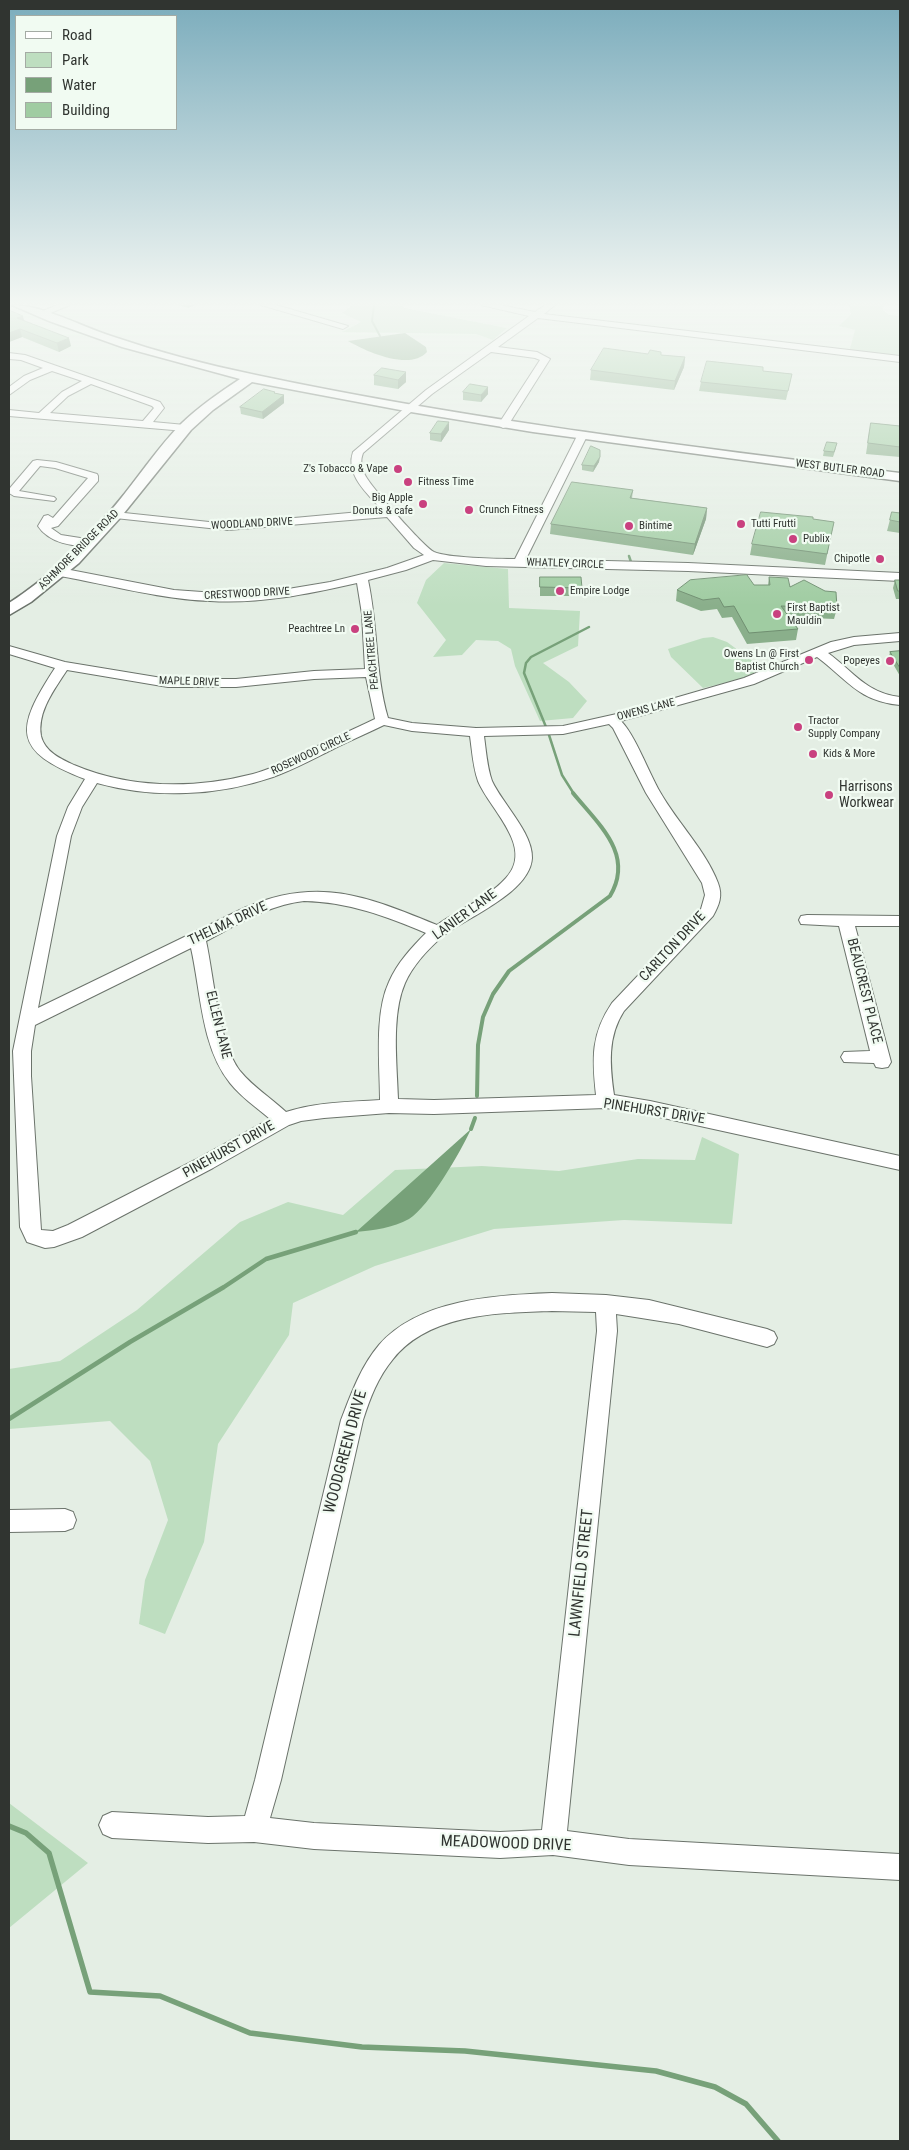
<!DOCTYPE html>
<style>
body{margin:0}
#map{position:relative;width:909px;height:2150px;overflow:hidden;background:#e4eee4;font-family:"Roboto Condensed",sans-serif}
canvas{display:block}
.frame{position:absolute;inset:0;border:10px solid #303430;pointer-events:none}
.legend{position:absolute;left:15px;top:15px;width:162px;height:115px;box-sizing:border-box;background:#f1fbf2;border:1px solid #a4aba4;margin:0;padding:6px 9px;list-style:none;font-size:15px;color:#303430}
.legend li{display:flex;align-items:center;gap:10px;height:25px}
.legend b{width:25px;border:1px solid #a4aba4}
</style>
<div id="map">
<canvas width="909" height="2150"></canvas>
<div class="frame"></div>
<ul class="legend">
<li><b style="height:6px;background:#fff"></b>Road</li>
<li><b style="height:14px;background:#bedec0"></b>Park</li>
<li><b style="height:14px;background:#77a179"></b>Water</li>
<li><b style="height:14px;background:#a0cca2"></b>Building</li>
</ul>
</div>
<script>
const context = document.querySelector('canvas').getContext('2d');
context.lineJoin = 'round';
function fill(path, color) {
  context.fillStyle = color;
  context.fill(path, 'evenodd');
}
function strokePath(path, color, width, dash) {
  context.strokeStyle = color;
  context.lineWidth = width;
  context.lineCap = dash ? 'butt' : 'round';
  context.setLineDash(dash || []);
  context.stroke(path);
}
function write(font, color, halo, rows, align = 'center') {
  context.font = font + ' "Roboto Condensed",sans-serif';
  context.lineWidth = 4.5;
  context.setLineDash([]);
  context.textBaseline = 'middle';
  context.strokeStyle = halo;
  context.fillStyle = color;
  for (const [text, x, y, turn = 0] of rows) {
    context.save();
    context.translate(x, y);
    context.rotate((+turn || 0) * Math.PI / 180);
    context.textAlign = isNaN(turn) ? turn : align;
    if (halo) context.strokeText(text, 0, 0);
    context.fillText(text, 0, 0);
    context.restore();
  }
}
fill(new Path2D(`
 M353 305H400L404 308 507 328 493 340 476 334 342 332 361 322 342 313Z
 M849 305H884L882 309 889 315 900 316V357L849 352 855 330 839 326 851 314Z
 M444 563 508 569 509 608 580 611 578 646 543 663 569 682 587 701 573 718 540 721 515 666 511 649 498 641 476 640 462 655 433 657 446 640 417 603 426 580Z
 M713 637 727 642 765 670 742 679 703 688 671 657 668 649 703 638Z
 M702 1137 739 1154 732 1224 624 1220 494 1229 375 1266 293 1303 289 1335 218 1444 204 1542 165 1634 139 1624 145 1580 168 1520 150 1461 110 1421 9 1429V1369L60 1361 137 1310 240 1222 288 1202 343 1215 395 1170 482 1166 559 1171 638 1159 695 1160Z
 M9 1803 88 1863 9 1928Z`), '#bedec0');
fill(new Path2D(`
 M405 333 426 347 427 352C410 371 367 352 348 341Z
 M471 1129C461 1151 429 1207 409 1219 393 1228 374 1230 356 1232Z`), '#77a179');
strokePath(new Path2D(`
 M374 305 372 321 380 336`), '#77a179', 2);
strokePath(new Path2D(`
 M629 556 631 562
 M546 727 524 673 526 663 531 657 589 627
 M549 735 562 775 574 794`), '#77a179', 2.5);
strokePath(new Path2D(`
 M477 1096 478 1045 483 1017 493 994 509 971 610 896C635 854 598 824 573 793
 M471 1129 475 1118`), '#77a179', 4);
strokePath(new Path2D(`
 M9 1419 130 1342 224 1287 266 1259 356 1232`), '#77a179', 4.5);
strokePath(new Path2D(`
 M9 1826 26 1833 49 1853 90 1992 160 1996 250 2033 362 2047 465 2051 656 2071 715 2087 746 2104 778 2141`), '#77a179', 5.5);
const minor = new Path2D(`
 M57 305H70L43 316H37L36 314Z
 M261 305H276L348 326 343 329Z
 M481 305H500L535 312 545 305H555L544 314 900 356V362L538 318 498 347 537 352 550 359 507 427 503 428 498 425 540 360 535 358 491 352 432 394 363 453C360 461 361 468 365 475 370 486 424 547 434 552 447 558 498 559 515 559L577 436 582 433 587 436 526 559 688 563 900 573V581L688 571 486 566 433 560 406 570 368 580C378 626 375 673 388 718L412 723 476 728 563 726 630 711 744 678 831 642 854 637 900 633V641L854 645 828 653C854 672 866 693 900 697V705C858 701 848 680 817 657L754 684 621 721C635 735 649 773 660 792 677 822 706 851 718 883 723 896 719 905 713 916L624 1011C607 1037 610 1066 614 1095L650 1101 900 1156V1170L650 1115 606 1108 434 1114 389 1113 324 1118 301 1121 289 1125 213 1168 82 1237 54 1247 45 1248 27 1242 20 1227 13 1051 57 836 68 807 85 779C12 751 15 729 55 668L9 654V646L65 662 168 679H236L314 671 365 669 362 614 357 583C309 594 260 604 210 601 159 599 110 585 60 576L54 572 60 568 174 590 230 594 270 592 330 582 387 568 424 555 414 548 387 517 228 530 115 518 109 515 115 512 228 524 382 510C368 494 345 475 353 452L426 390 529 316ZM67 670 168 687H236L314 679 366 677 375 719C359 727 342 734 326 742 303 753 279 767 253 774 194 789 131 789 74 765 61 759 45 752 41 736 37 712 54 690 67 670ZM609 724 613 728 646 793 702 883 705 895 701 909 612 1003C591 1034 592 1058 596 1095L434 1100 398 1099C397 1064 391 1015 405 983 413 965 429 948 443 936 467 917 530 893 532 858 533 833 502 803 492 781 487 767 486 750 484 736L563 734ZM384 725 412 731 470 736C472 750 473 767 478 781 490 810 535 847 506 878 487 899 459 909 437 925 366 896 318 876 244 908L38 1008 71 836 82 807 97 783C154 799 218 796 273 777 295 769 315 758 335 748 351 740 368 733 384 725ZM304 901C348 902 386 916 426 933 412 947 397 963 389 982 374 1014 380 1065 380 1100 349 1102 316 1102 286 1112 271 1098 253 1087 240 1071 218 1042 214 977 206 941 237 925 268 905 304 901ZM191 948C201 992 201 1047 230 1083 241 1097 256 1107 270 1119L199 1158 68 1225 53 1231 41 1230 31 1076V1051L35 1025Z
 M9 353 25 355 160 402 164 408 153 422 185 425 190 428 185 431 9 416V410L39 413 62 392 82 381 52 371 30 380 9 395V387L24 376 43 368 21 360 9 359ZM91 384 152 406 154 408 143 421 50 413 68 396Z
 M37 460 56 462 97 474 98 476V481L58 526 51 528 61 535 93 540 95 542 93 544C75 549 48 542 38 526L44 516 48 515 53 518 88 478 55 468 40 466 19 491 54 497 56 499 54 501 14 496 9 493 10 488 33 461Z
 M807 915 900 916V926H855L891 1062 888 1067 882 1068 876 1067 874 1063 844 1062 841 1057 844 1052 870 1051 839 926 801 924 799 920 801 916Z
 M552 1293 606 1295 649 1300 767 1329 774 1332 777 1338 774 1344 767 1347 679 1324 616 1314 617 1331 567 1831 629 1839 900 1854V1880L629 1865 553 1855 500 1858 314 1849 254 1842 208 1843 112 1838 103 1834 99 1825 103 1816 112 1812 208 1817 245 1816 255 1780 341 1420C351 1394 361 1366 379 1345 419 1299 496 1295 552 1293ZM552 1311 596 1312 597 1331 542 1830 500 1832 314 1823 270 1818 281 1780 363 1420C370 1398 378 1377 393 1359 430 1313 498 1313 552 1311Z
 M65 1509 73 1512 76 1520 73 1528 65 1531 9 1532V1510Z`);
const major = new Path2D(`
 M12 305C43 305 80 326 111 336 158 352 207 365 256 375 468 420 685 446 900 473V481L533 432 411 412 252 382 213 410 191 430 120 518 79 563 31 602 9 615V603C53 575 89 538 122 497 142 472 160 445 182 423 200 406 220 392 240 379L122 347 49 321Z`);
strokePath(minor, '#6b736b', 2);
strokePath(major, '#6b736b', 3);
fill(minor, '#fff');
fill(major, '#fff');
fill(new Path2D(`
 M178 305H195L188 308Z
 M9 310 24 321 71 346 59 352 22 337 9 342Z
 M661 355 685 357 684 367 674 390 590 380 591 370Z
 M382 368 406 382 398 389 374 385V375Z
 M763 371 792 374 786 400 699 391 701 382Z
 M463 392 488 394 481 402 463 400Z
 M275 393 284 395V403L263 419 241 414 240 407Z
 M871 423 900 426V457L866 454 869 433Z
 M449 430 441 442 430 440V433Z
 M836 448 833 457 823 456 824 451Z
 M600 450 599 462 593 472 582 470V465Z
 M633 490 632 498 707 508 706 519 693 555 550 534 551 524Z
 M892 512 900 513V533L887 531Z
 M813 519 834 522 825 565 750 555 752 544Z
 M540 577 582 588 581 596H540Z
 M769 577 837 608 834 619 790 617 798 629 796 640 747 644 732 617 722 618 717 609 701 611 676 601 677 590 754 585H768Z
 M895 580H900V599H896L893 588Z
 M900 651V676L889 657 890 652Z`), '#8aaf8b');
fill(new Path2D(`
 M188 305H195L188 308Z
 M23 316 25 324 17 318Z
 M20 329 22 337 9 342V333Z
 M69 338 71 346 59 352 57 343Z
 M685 357 684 367 674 390 675 381Z
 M406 372V382L398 389V380Z
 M488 387V394L481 402V395Z
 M284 395V403L263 419 262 412Z
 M449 422V430L441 442V434Z
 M600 457 599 462 593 472 594 466Z
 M707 508 706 519 693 555 695 544Z`), '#708f71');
const building = new Path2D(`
 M9 310 23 316 17 318 69 338 57 343 20 329 9 333Z
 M604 348 648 354 650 350 661 352V355L685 357 675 381 591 370Z
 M707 361 763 367V371L792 374 788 391 701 382Z
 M382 368 406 372 398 380 374 375Z
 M470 384 488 387 481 395 463 392Z
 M264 389 275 392 274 393 284 395 262 412 240 407Z
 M438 421 449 422 441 434 430 433Z
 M871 423 900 426V447L868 443Z
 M827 442 837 443 834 452 824 451Z
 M591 446 600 450V457L594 466 582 465Z
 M572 482 633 490 630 498 707 508 695 544 551 524Z
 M761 512 813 517V519L834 522 827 554 752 544Z
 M892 512 900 513V522L890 520Z
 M747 575 754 585H770L769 577 788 578 790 587 804 580 825 591 836 592 837 608 781 606 798 629 749 633 734 606 724 607 719 598 703 600 677 590 690 580Z
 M540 577H581L582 588 540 587Z
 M895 580H900V591H898Z
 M900 651V668L890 652Z`);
fill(building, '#a0cca2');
strokePath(building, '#708f71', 1);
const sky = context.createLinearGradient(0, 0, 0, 606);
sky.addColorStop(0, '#7bacbc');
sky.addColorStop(0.5, '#f3f7f3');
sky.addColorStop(1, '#f3f7f300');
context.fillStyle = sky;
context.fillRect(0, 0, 909, 606);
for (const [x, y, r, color] of [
 [398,469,5,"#c9417f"],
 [408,482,5,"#c9417f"],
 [423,504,5,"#c9417f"],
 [469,510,5,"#c9417f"],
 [741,524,5,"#c9417f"],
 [629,526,5,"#c9417f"],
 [793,539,5,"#c9417f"],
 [880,559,5,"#c9417f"],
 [560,591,5,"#c9417f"],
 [777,614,5,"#c9417f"],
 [355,629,5,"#c9417f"],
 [809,660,5,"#c9417f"],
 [890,661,5,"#c9417f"],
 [798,727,5,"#c9417f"],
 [813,754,5,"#c9417f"],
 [829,795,5,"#c9417f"]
]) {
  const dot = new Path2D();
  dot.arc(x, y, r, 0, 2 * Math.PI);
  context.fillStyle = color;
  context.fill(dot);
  strokePath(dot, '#f1fbf2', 2);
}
write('11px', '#303430', '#f1fbf2', [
 ["Z's Tobacco & Vape",388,469,"right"],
 ["Fitness Time",418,482],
 ["Big Apple",413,498,"right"],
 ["Donuts & cafe",413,511,"right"],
 ["Crunch Fitness",479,510],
 ["Tutti Frutti",751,524],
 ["Bintime",639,526],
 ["Publix",803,539],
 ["Chipotle",870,559,"right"],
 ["Empire Lodge",570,591],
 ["First Baptist",787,608],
 ["Mauldin",787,621],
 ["Peachtree Ln",345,629,"right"],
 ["Owens Ln @ First",799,654,"right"],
 ["Baptist Church",799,667,"right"],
 ["Popeyes",880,661,"right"],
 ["Tractor",808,721],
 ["Supply Company",808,734],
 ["Kids & More",823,754]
], 'left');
write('11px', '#303430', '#f1fbf2', [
 ["WEST BUTLER ROAD",840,469,7],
 ["WOODLAND DRIVE",252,524,-3],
 ["ASHMORE BRIDGE ROAD",79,550,-45],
 ["WHATLEY CIRCLE",565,564,2],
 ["CRESTWOOD DRIVE",247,594,-3],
 ["PEACHTREE LANE",372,650,-95],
 ["MAPLE DRIVE",189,682,2],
 ["OWENS LANE",646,710,-15],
 ["ROSEWOOD CIRCLE",311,754,-25]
]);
write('14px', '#303430', '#f1fbf2', [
 ["Harrisons",839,787],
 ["Workwear",839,803]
], 'left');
write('14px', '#303430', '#f1fbf2', [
 ["LANIER LANE",465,915,-36],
 ["THELMA DRIVE",228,924,-25],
 ["CARLTON DRIVE",673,947,-47],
 ["BEAUCREST PLACE",864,991,76],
 ["ELLEN LANE",218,1025,76],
 ["PINEHURST DRIVE",654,1112,9],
 ["PINEHURST DRIVE",229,1150,-29]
]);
write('16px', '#303430', '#f1fbf2', [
 ["WOODGREEN DRIVE",346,1452,-75],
 ["LAWNFIELD STREET",582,1573,-84],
 ["MEADOWOOD DRIVE",506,1844,2]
]);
</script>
